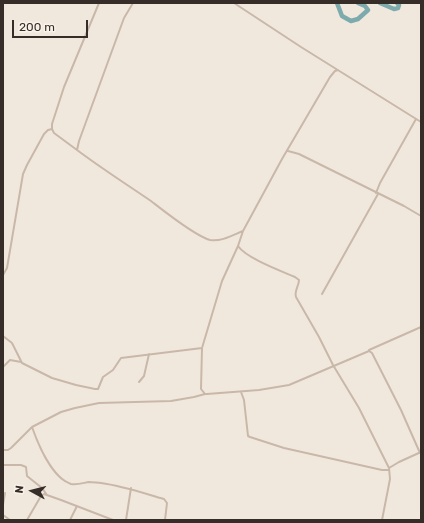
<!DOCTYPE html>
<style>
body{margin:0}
#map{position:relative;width:424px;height:523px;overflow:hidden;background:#f1e8dd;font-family:Rubik,sans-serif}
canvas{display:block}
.frame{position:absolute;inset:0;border:4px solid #362d29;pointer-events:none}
.north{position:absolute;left:12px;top:471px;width:40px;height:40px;-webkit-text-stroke:3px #f9f2e9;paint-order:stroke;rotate:277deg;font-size:11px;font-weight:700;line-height:16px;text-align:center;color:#362d29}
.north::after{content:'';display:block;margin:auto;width:14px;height:18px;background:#362d29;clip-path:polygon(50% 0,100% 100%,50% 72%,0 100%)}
.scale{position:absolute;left:12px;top:20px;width:76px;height:18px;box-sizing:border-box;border:2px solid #362d29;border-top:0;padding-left:5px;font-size:12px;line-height:14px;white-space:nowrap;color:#362d29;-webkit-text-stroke:3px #f9f2e9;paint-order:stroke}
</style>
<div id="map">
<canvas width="424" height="523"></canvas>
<div class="frame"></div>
<div class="north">N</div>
<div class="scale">200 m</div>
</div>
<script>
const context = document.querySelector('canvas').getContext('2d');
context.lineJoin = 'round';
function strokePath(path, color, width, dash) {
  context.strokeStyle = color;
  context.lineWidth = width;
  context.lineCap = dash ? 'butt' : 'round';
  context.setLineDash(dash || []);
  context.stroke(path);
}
strokePath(new Path2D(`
 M337 3 342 16 351 21 358 19 368 10 365 6 358 3
 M380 3 394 9 398 8 399 5 397 3`), '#7daaad', 4.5);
strokePath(new Path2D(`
 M133 3 124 18 79 141 77 150C101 168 126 184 151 201 164 211 195 236 210 240 221 242 233 235 243 231
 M234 3 301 47 421 122
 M338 70 335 71 330 77 282 159 243 231 238 246 222 281 202 348 201 389 205 394H207L259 390 289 385 369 351 372 353 401 410 420 453
 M77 150 54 133 52 129V124L64 87 99 3
 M288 151 299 154 404 206 421 216
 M376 193 380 183 416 119
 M238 246C246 258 281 271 295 277L299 280C299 286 294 291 296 297L319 337 333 365 359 408 389 468
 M3 275 7 268 23 174 27 165 44 134 48 130 52 129
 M322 294 378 194
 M3 336 12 343 22 363 52 378 76 385 95 389H98L103 377 113 370 121 358 202 348
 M369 350 421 327
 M3 367 10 360 21 362
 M139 382 144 376 149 354
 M241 392 244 400 248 436 250 437 284 448 382 470H389
 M32 427C38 444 52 478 71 484 77 485 83 483 89 482 93 482 98 483 101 483 123 486 143 493 164 499L167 503 165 520
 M3 450H8L11 448 32 427 61 412 75 408 99 403 171 401 194 397 205 394
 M3 465H21L26 467 27 476 42 488 47 495
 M3 505 5 493
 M3 515 10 520
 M27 520 41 496 44 494 61 500 113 520
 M70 520 77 506
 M126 520 131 488
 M382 520 390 479 389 468 399 462 421 452`), '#c9b8a9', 2);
</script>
